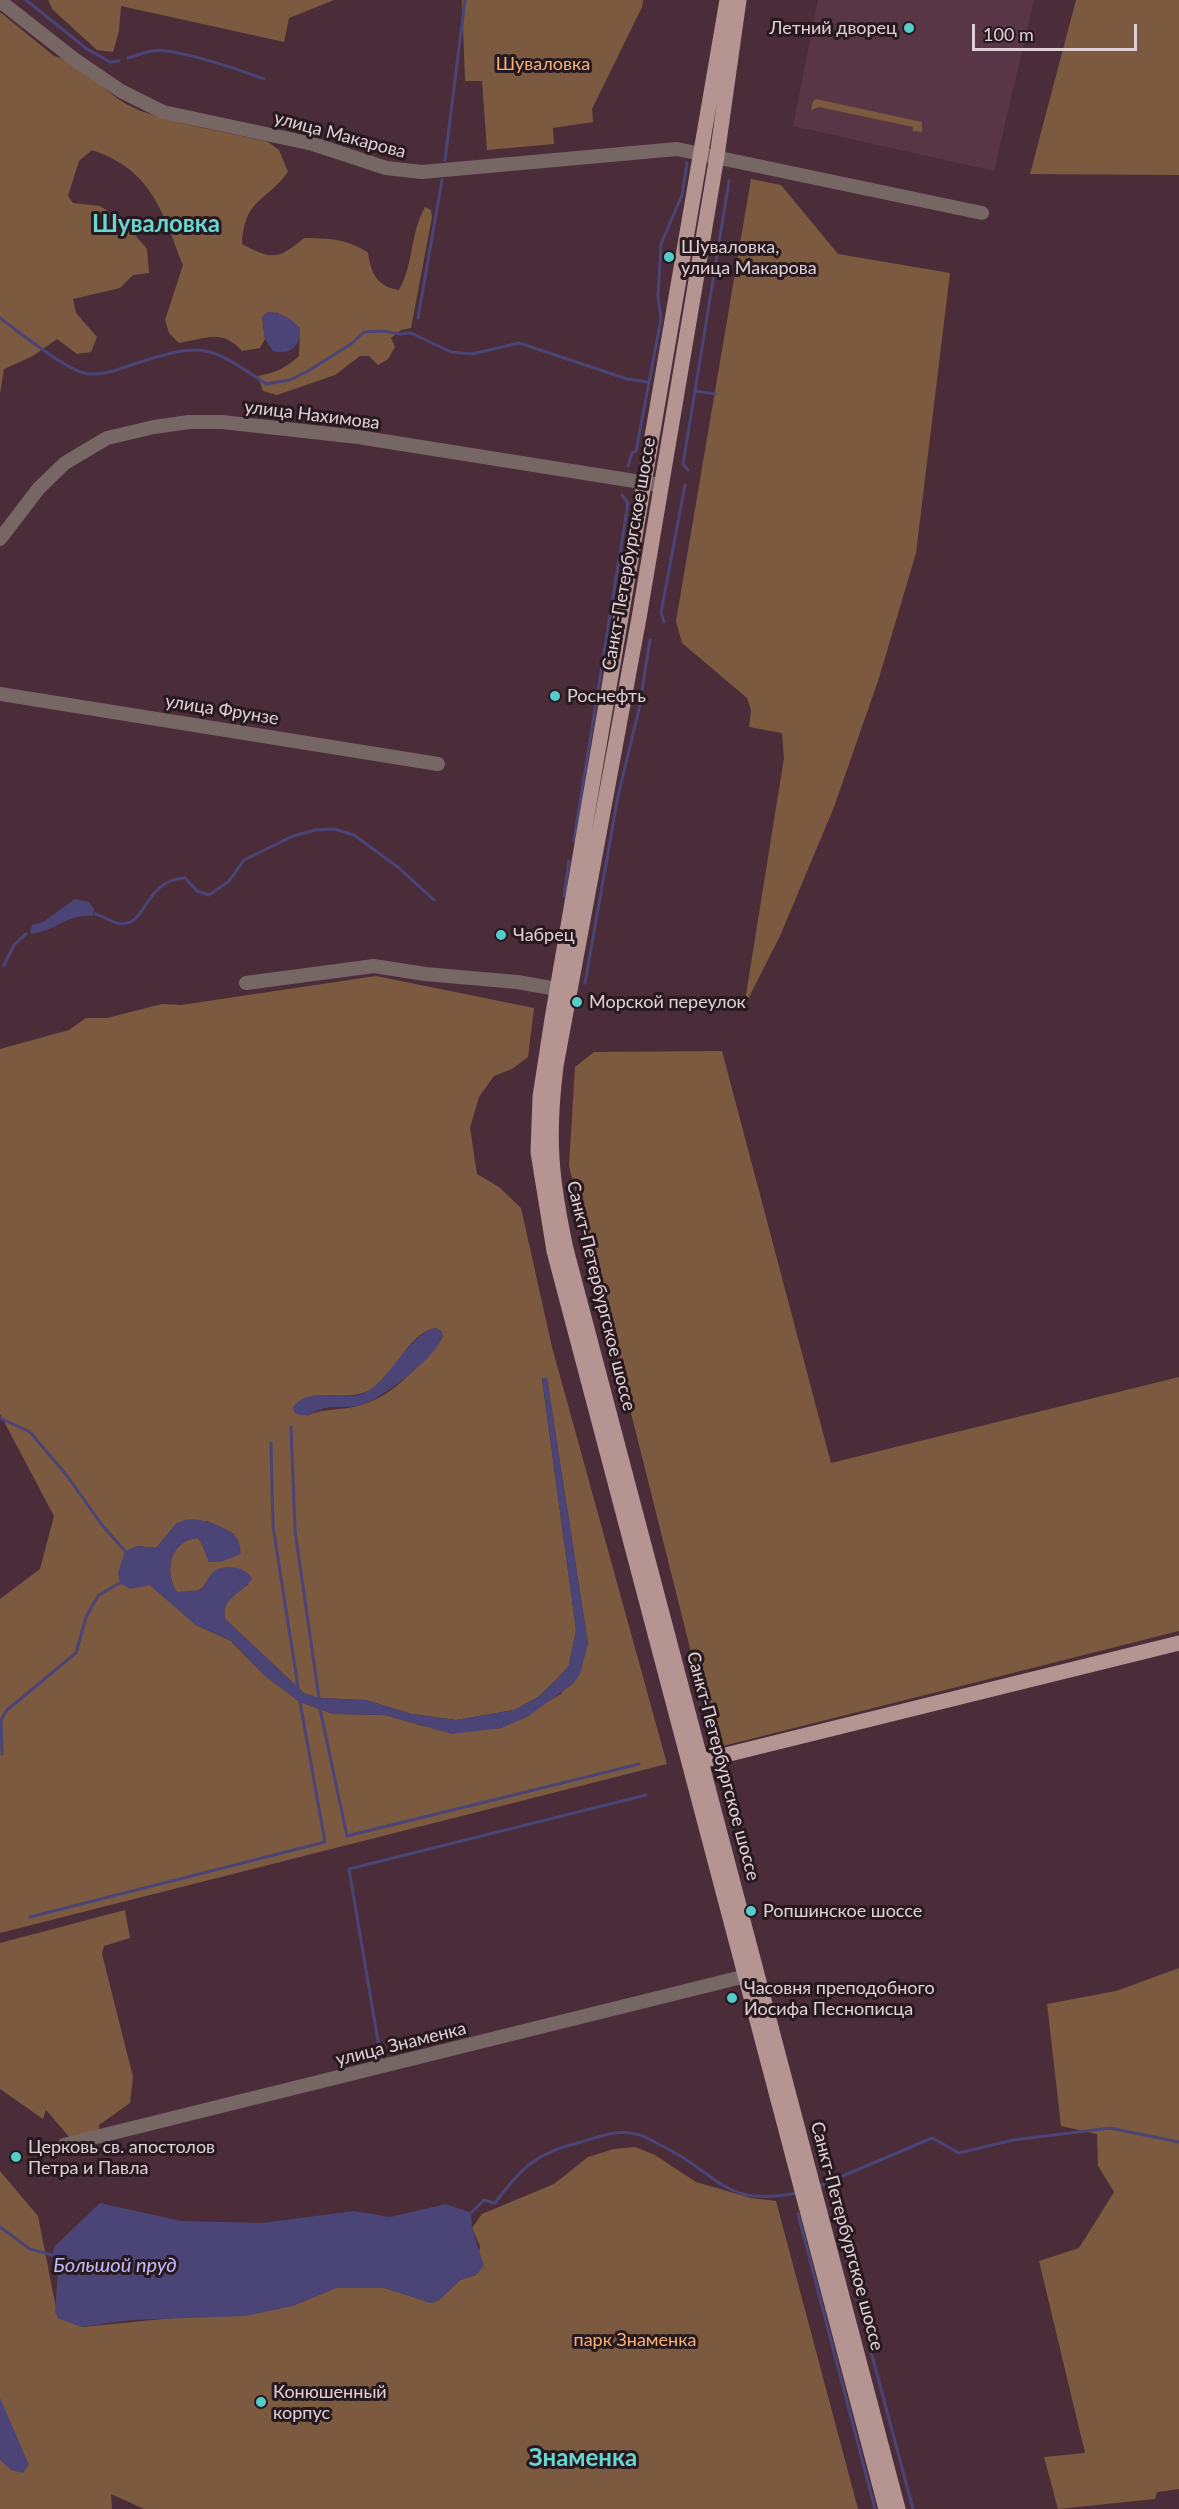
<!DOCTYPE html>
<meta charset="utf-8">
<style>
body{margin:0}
#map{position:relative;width:1179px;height:2509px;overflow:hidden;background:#4a2d39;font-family:Lato,sans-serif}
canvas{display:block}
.scale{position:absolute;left:972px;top:24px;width:165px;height:27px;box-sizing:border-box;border:3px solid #e1cfd6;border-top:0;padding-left:8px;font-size:18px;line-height:21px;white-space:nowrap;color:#e1cfd6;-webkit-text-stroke:4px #271a1f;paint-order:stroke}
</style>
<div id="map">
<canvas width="1179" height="2509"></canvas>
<div class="scale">100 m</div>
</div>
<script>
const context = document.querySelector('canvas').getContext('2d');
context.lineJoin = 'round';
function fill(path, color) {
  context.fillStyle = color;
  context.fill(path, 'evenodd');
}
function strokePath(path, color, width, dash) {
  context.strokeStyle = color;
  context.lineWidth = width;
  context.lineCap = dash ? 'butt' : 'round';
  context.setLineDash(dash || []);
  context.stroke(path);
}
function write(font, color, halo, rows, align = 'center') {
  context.font = font + ' Lato,sans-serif';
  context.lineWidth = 6;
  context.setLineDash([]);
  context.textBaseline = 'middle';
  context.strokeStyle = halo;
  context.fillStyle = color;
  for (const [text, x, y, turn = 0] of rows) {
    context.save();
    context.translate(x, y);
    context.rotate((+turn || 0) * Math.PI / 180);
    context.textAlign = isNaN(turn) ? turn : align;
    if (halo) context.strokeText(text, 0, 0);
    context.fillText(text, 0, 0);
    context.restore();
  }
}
fill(new Path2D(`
 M818 0H1034L994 171 793 126Z`), '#593645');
fill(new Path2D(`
 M48 0H334L289 18 284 42 121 6 119 31 113 52 97 50 53 10Z
 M462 0H643L642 7 592 109 593 122 553 128 554 144 487 150 482 81H465Z
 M1076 0H1179V175L1030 174Z
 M0 12 54 56C83 63 101 89 126 104 158 122 229 132 268 142L279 150 288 172C264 204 245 198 242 244 272 260 278 260 304 238 327 238 349 239 368 253 371 273 377 287 399 290 414 264 410 233 425 207L431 210 432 217 411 328 401 330 391 338 395 347 388 359 378 365 369 356H360L335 375 277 395 263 391 258 376C275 373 286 368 299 356L300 328 278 313 268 312 262 317 265 339 260 348 242 351C221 328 206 339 179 343L169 333 165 320 183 265C162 211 152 170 92 150L79 161 68 196 73 203 100 206 123 221 147 249 149 273 133 275 120 288 73 299 76 313 97 337 91 352 77 354 57 339 33 356 4 369 0 394Z
 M816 99 922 122V132L913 131V127L819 107 811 110 813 101Z
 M751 179 781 185 838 254 950 273 916 553 879 678 834 807 780 936 744 1007 784 758 782 733 749 727 751 710 747 698 682 643 676 621Z
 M376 976 534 1008 528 1057 512 1069 494 1076 479 1097 470 1128 477 1174 499 1187 521 1208 552 1347 667 1764 0 1933V1599L40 1569 54 1516 0 1414V1049L69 1030 86 1018H107L162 1004 181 1005ZM436 1328 443 1336 441 1340C418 1365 396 1395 361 1405 342 1411 327 1407 306 1416L320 1395C334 1395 349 1397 363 1393 395 1383 403 1334 436 1328ZM547 1378 588 1644 561 1694 501 1728 479 1730 423 1726 385 1715 333 1714 300 1702 264 1675 231 1641 196 1625 150 1585H140L137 1546 156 1548 177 1523 207 1521 234 1534 223 1561 209 1562 201 1542 197 1538C169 1541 164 1573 177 1592 190 1593 199 1593 207 1583L249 1584C236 1593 221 1601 225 1619L304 1693 319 1698 366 1700 412 1714 456 1720 514 1710 538 1697 560 1676 569 1665 576 1630 542 1379Z
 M722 1051 831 1463 1179 1377V1631L715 1748 569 1166 575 1067 594 1052Z
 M125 1910 130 1938 104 1946 102 1954 133 2077 130 2103 99 2125 100 2139 91 2147 77 2146 46 2110 43 2119 0 2089V1943Z
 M1179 1968V2489L1157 2492 1155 2499 1058 2509 1044 2457 1085 2453 1039 2261 1079 2248 1114 2192 1098 2166 1097 2134 1061 2126 1047 2004 1116 1991Z
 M635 2147 655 2155 696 2182 751 2198 776 2201 858 2509H144L111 2494 112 2509H0V2171L38 2216 58 2318 83 2327 292 2306 336 2288H385L431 2303 439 2300 460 2280 476 2275 480 2246 472 2228 482 2214 554 2184 588 2157 614 2149Z`), '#7b5a40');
fill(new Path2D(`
 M268 312C283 313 290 318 300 328 301 345 291 356 273 351L265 339 262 317Z
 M75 899 89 902 94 909 93 916C66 914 58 930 32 934L30 932 32 925 43 922Z
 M436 1328 442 1331C448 1350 381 1399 362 1405 350 1408 338 1406 325 1408 314 1411 305 1420 294 1412L293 1407C312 1383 345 1405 368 1391 393 1376 409 1333 436 1328Z
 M542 1378H547L588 1644 580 1674 573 1684 527 1717 501 1728 452 1734 385 1715 333 1714 300 1702 264 1675 232 1641 196 1625 150 1585 130 1589 120 1583 118 1573 125 1551 137 1546 156 1548C164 1540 172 1525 182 1521 195 1515 226 1526 235 1536 240 1542 240 1547 241 1554L223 1561 209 1562 201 1542 197 1538C169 1541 164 1573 177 1592L201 1590C205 1585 208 1577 212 1573 223 1563 246 1566 252 1579 242 1594 221 1597 225 1619L304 1693 319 1698 366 1700 412 1714 456 1720 514 1710 538 1697 560 1676 569 1665 576 1630Z
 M100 2203 181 2221 262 2223 354 2211 390 2217 446 2204 471 2213 472 2228 484 2266 476 2275 460 2280 439 2300 431 2303 385 2288H336L292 2306 246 2316 131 2320 82 2327 58 2318 55 2312 58 2269 52 2255 55 2246Z
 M0 2398 29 2465 23 2473 11 2470 0 2460Z`), '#4b4476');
strokePath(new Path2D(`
 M26 0 87 49 110 62 119 61
 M128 58C135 56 143 53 151 51 174 47 240 70 264 79
 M445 160 465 0
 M0 318C19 332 69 373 90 374 105 375 120 369 134 364 203 342 207 344 266 384L290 380 308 371 351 344 364 332 384 331 400 334 411 333 451 352 472 354 519 343 627 379 648 382
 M418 318 442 180
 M715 394 695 391 729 181
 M628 466 632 453 636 451 661 319 658 296 661 244 682 195 687 163
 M688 470 683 464 695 391
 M664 622 661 613 685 485
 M574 840 628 503 622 495
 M564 896 569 861
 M95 914C102 916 110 921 117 923 148 930 142 880 185 878L197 891 209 895 229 881 244 860 293 836 315 830 334 829 354 835 399 868 434 900
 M4 965 14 945 26 934
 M585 983 618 796 639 709 650 640
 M0 1418 30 1432 68 1477 102 1525 125 1551
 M291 1427 295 1531 319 1698
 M271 1443 273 1526 298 1687
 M320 1709 347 1836 639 1764
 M2 1754 1 1720 7 1710 76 1653 86 1617 95 1601 99 1595 120 1583
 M30 1917 325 1842 300 1702
 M381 2059 349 1869 646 1795
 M817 2187 932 2138 959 2153 1013 2140 1110 2128 1179 2142
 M471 2213 484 2200 495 2203C521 2168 535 2154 577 2143 597 2138 614 2129 635 2134 644 2135 653 2141 660 2145 719 2172 721 2208 797 2193
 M798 2214 875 2509
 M837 2224 913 2509
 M0 2227 30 2249 52 2255`), '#4b4476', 3);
strokePath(new Path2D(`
 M0 1 74 59 121 91 163 112 313 144 386 168 422 172 677 149 982 213
 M0 539 39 488 65 463 107 438 154 427 189 422H222L358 437 660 485
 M0 694 438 764
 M246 983 374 966 425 974 517 982 557 989
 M64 2145 746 1976`), '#766765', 14);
strokePath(new Path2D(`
 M727 0 552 1019 540 1097 538 1152 554 1251 886 2509
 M739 0 717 156 639 618 556 1066C547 1138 551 1179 566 1249L898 2509
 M693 1763 1179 1643`), '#b49591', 15);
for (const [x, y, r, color] of [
 [909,28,6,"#53cdc9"],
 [669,257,6,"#53cdc9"],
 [555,696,6,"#53cdc9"],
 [501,935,6,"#53cdc9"],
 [577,1002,6,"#53cdc9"],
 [751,1911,6,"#53cdc9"],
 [732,1998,6,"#53cdc9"],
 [16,2157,6,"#53cdc9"],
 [261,2402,6,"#53cdc9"]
]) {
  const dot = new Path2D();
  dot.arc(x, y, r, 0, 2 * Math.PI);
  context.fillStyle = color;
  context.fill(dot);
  strokePath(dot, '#271a1f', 2);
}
write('18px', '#e1cfd6', '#271a1f', [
 ["Летний дворец",897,28,"right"],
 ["Шуваловка,",681,247],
 ["улица Макарова",681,268],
 ["Роснефть",567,696],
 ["Чабрец",513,935],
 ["Морской переулок",589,1002],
 ["Ропшинское шоссе",763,1911],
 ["Часовня преподобного",744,1988],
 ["Иосифа Песнописца",744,2009],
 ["Церковь св. апостолов",28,2147],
 ["Петра и Павла",28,2168],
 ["Конюшенный",273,2392],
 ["корпус",273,2413]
], 'left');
write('18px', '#f9b178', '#271a1f', [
 ["Шуваловка",543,64],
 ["парк Знаменка",635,2340]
]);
write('18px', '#e1cfd6', '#271a1f', [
 ["улица Макарова",340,135,15],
 ["улица Нахимова",312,415,7],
 ["Санкт-Петербургское шоссе",629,554,-80],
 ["улица Фрунзе",222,710,9],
 ["Санкт-Петербургское шоссе",601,1296,76],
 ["Санкт-Петербургское шоссе",723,1766,75],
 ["улица Знаменка",401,2044,-14],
 ["Санкт-Петербургское шоссе",847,2236,75]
]);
write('italic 20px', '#c2bbfb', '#271a1f', [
 ["Большой пруд",115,2266]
]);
write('bold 24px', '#6ad6d1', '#271a1f', [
 ["Шуваловка",156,224],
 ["Знаменка",583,2458]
]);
</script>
